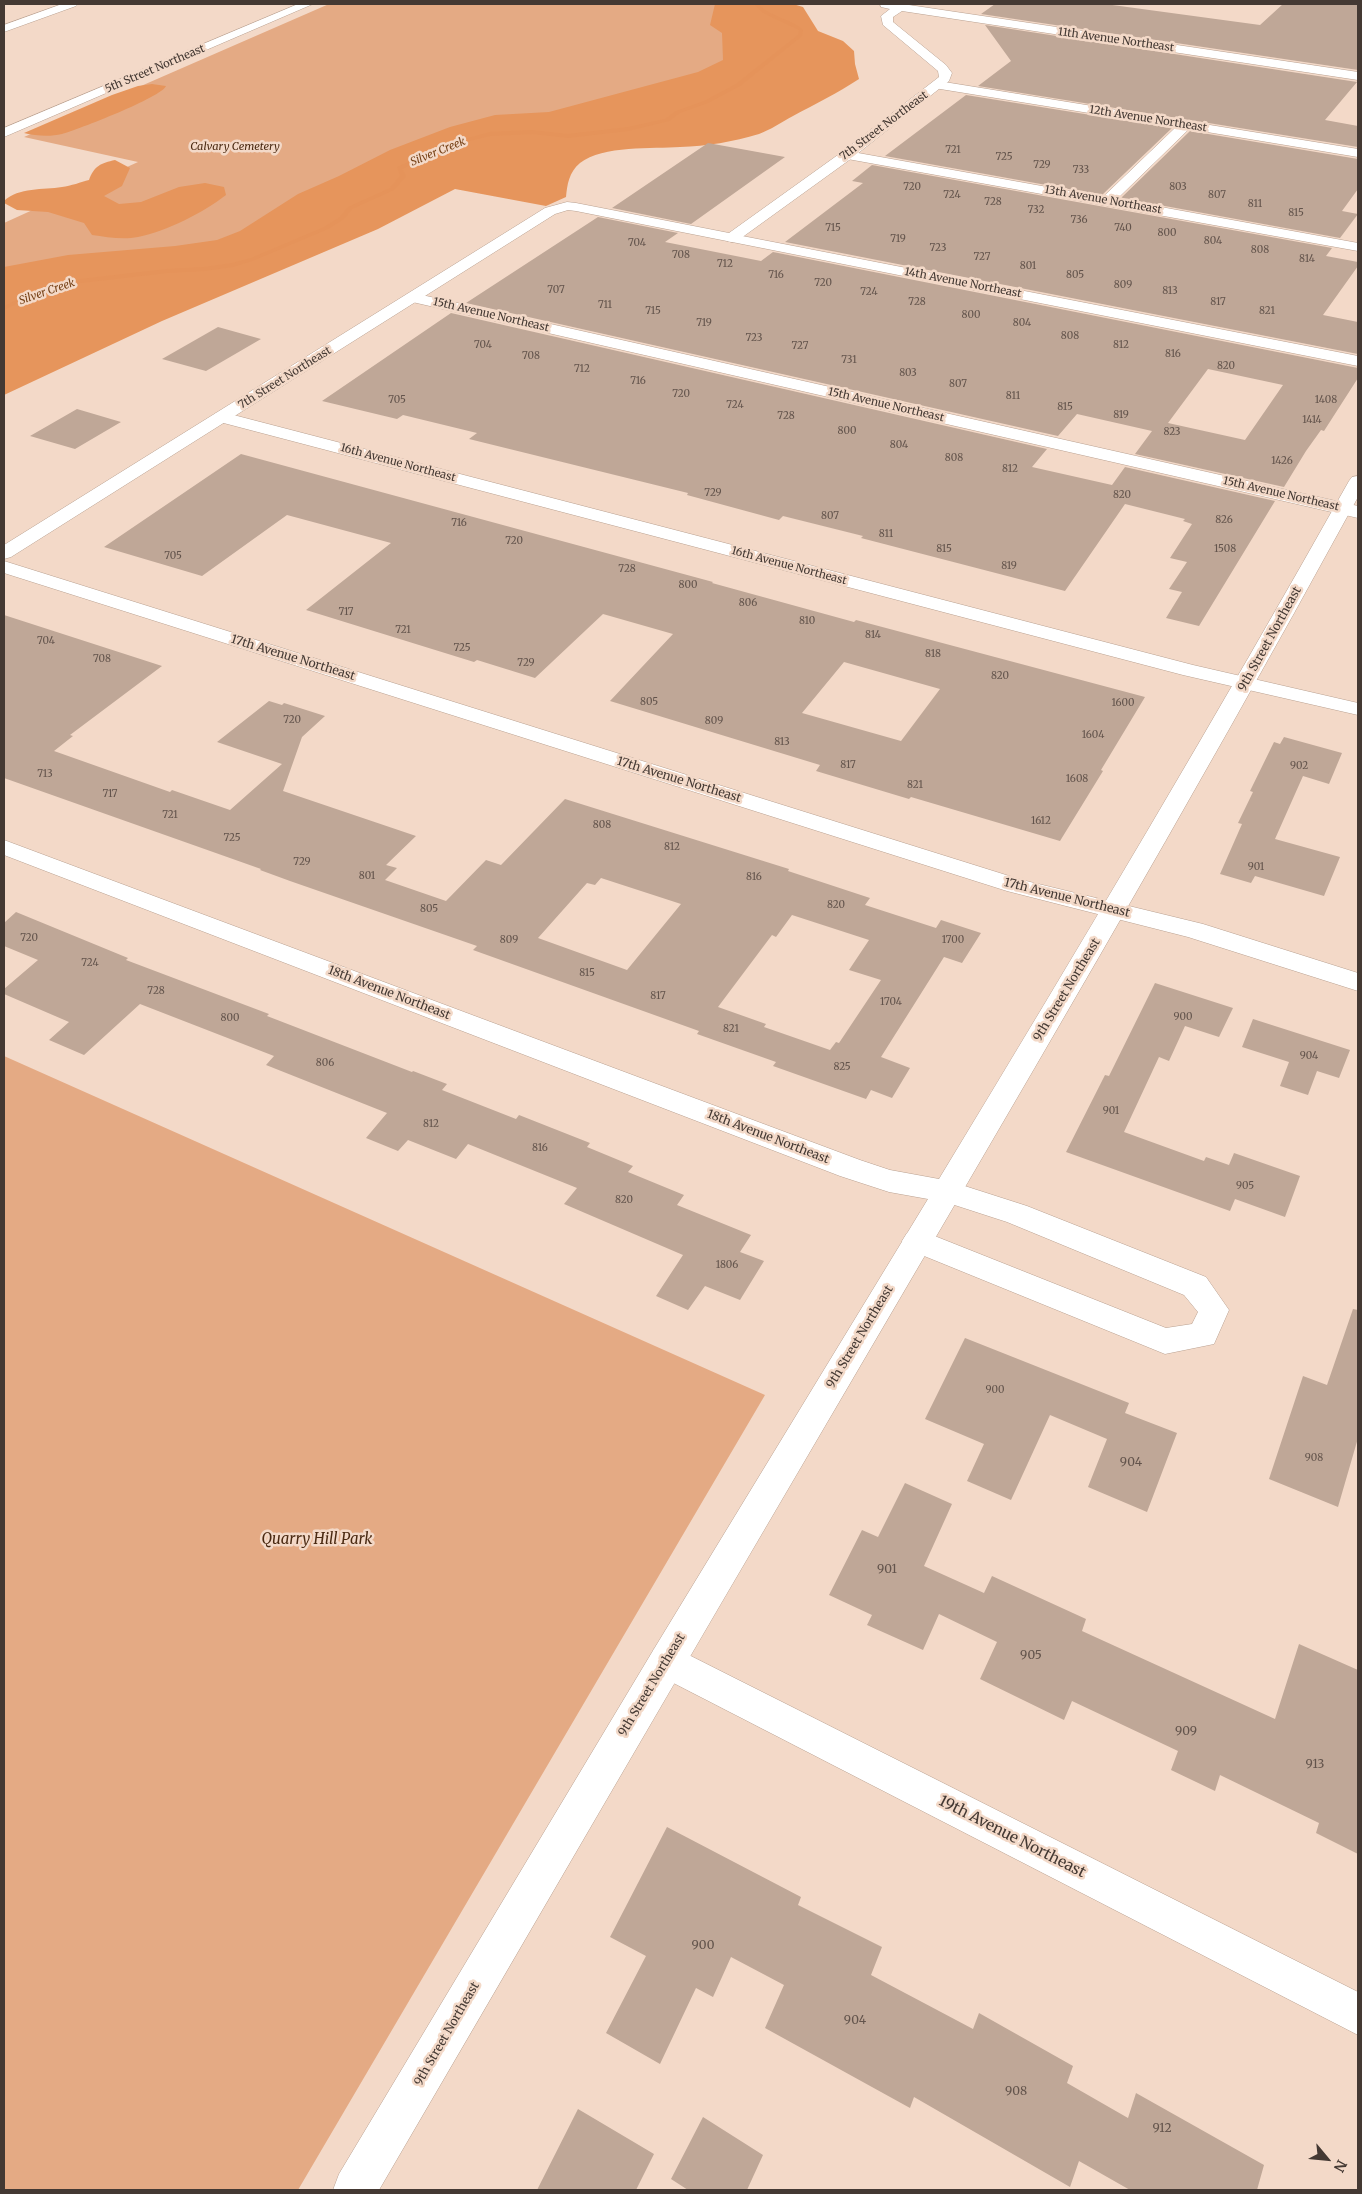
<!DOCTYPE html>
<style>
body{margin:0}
#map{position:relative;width:1362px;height:2194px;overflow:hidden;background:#f3d9c8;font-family:Merriweather,serif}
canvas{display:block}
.frame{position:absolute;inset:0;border:5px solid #443933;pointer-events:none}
.north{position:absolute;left:1302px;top:2134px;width:50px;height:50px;-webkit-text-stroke:4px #f3d9c8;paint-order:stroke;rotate:118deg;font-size:14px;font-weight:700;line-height:20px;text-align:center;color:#443933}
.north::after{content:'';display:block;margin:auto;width:18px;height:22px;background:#443933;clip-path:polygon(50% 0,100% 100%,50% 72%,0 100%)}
</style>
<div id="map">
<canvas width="1362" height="2194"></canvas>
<div class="frame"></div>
<div class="north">N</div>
</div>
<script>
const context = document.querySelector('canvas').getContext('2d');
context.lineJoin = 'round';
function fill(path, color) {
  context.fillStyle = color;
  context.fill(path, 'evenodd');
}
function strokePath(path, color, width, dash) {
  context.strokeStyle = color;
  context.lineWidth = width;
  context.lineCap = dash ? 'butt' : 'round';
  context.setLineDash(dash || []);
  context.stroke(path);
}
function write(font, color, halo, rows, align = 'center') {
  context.font = font + ' Merriweather,serif';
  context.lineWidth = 5;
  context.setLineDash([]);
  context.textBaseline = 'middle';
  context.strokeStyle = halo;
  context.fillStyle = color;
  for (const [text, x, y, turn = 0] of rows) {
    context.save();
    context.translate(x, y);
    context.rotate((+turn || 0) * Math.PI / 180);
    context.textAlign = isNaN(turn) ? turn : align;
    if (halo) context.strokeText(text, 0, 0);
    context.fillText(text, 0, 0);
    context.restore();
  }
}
fill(new Path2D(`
 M329 4H734L739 60 266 236 4 284V223L138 162 24 137Z
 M4 1056 765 1395 298 2190H4Z`), '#e4aa84');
fill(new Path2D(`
 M715 4H793L803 7 818 31 843 41 854 51 855 64 859 79C838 93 815 104 793 116 782 122 770 130 759 134 733 142 707 146 680 147 653 149 603 145 580 163 569 172 567 185 566 197L546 206 455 189 378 229 162 321 4 395V267L68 255 175 246 217 240 240 231 298 194 339 176 390 150 450 127 495 115 549 112 698 72 723 60 722 33 710 25Z
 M152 84 166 86C162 97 77 130 62 134 50 137 36 136 24 133L112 95 138 86Z
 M115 160 130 168 122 186 104 196 119 204 141 202 179 187 205 183 224 187 226 195C203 213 167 231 138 237 123 240 106 237 92 235L84 223 48 212 17 210 4 203V201C19 187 43 190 62 187 71 186 81 182 89 180 94 166 101 163 115 160Z`), '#e6955c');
fill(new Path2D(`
 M754 4H758C770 17 790 18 803 30L802 36 740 86 708 103 680 113 669 121 628 131 568 138 532 134 490 136 461 143 402 169 406 176 394 190 352 209 344 219 328 229 255 260 233 267 204 271 167 273 81 283 29 298 4 310V306L25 296 80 279 167 269 204 267 232 263 251 258 324 227 340 217 348 207 390 188 400 176 397 167 457 141 490 132 532 130 568 134 628 127 665 119 676 111 704 101 736 84 798 35 799 30 763 13Z`), '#e5935a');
fill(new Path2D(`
 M995 4H1105L1260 25 1283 4H1358V70L981 14Z
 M985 25 1357 82 1325 120 1358 126V147L978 86 1011 61Z
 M966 95 1172 128 1102 195 885 156Z
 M1190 131 1358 159V189L1342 211 1358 214 1340 238 1121 198Z
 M708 143 785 157 691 224 612 208Z
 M872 165 1332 248 1326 256 1358 262V266L1323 315 1358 322V354L785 242 863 183 852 181Z
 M598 217 678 233 665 242 761 261 773 252 1358 368V378L1324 431 1321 430 1306 451 1284 487 1135 454 1152 431 1077 414 1058 436 466 303ZM1208 369 1283 385 1245 440 1168 423Z
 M451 313 1047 449 1032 467 1112 485 1125 467 1275 501 1199 626 1166 618 1182 592 1169 589 1187 562 1170 558 1192 524 1183 521 1185 519 1125 504 1065 591 861 538 863 536 783 516 779 520 687 495 688 493 469 439 477 433 403 415 397 419 322 401Z
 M218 327 261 339 206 371 162 359Z
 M77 409 121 422 75 449 30 436Z
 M241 454 713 582 712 583 854 622 856 620 1145 697 1101 770 1103 771 1060 841 911 797 909 799 816 771 820 765 610 701 673 634 603 614 535 678 477 660 474 662 306 610 391 543 287 515 202 576 104 547ZM844 662 940 689 901 741 802 713Z
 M4 615 162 666 70 735 73 736 54 751 170 792 172 790 230 810 282 764 217 742 269 701 282 705 284 703 325 716 302 737 283 791 416 836 386 865 397 868 385 880 446 901 486 860 501 865 565 799 789 869 788 871 870 898 865 905 936 928 941 920 981 933 962 963 944 957 881 1057 910 1068 892 1098 871 1090 866 1099 773 1066 776 1062 697 1034 699 1031 473 950 477 946 290 881 260 870 261 869 4 778ZM601 878 681 904 627 970 538 938 587 883 595 885ZM792 915 869 940 849 970 881 980 839 1043 836 1042 830 1050 764 1027 766 1024 718 1007 772 935 776 937Z
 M1284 737 1342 753 1329 784 1303 776 1275 839 1340 857 1324 896 1255 876 1251 883 1220 874 1242 824 1238 823 1253 792 1250 791 1274 742 1280 744Z
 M16 912 128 958 126 960 269 1014 267 1016 412 1072 413 1071 447 1084 442 1090 516 1119 519 1115 590 1143 587 1147 633 1166 628 1172 684 1195 677 1205 751 1235 740 1252 764 1261 740 1300 705 1286 688 1310 656 1296 683 1255 564 1204 577 1188 468 1144 456 1159 408 1140 398 1151 366 1138 387 1113 266 1065 274 1056 140 1004 84 1055 49 1040 69 1022 4 994V989L38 960 4 946V923Z
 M1155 983 1233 1008 1219 1037 1185 1026 1169 1061 1159 1057 1124 1132 1204 1161 1206 1157 1229 1165 1234 1153 1300 1176 1285 1217 1235 1199 1230 1211 1066 1152 1105 1075 1109 1076Z
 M1253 1019 1350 1050 1339 1078 1317 1071 1308 1095 1280 1086 1289 1062 1242 1047Z
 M1353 1309 1358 1310V1438L1338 1507 1269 1479 1303 1376 1327 1385Z
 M965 1338 1129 1403 1125 1413 1177 1433 1147 1512 1088 1487 1107 1439 1050 1415 1011 1500 967 1481 984 1444 925 1419Z
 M905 1483 952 1504 924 1566 984 1593 992 1576 1086 1619 1082 1631 1275 1719 1299 1644 1358 1670V1854L1316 1833 1319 1823 1220 1775 1215 1791 1171 1770 1178 1751 1072 1701 1064 1720 980 1679 997 1642 939 1614 923 1650 867 1625 872 1615 829 1595 862 1530 878 1537Z
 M667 1827 801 1897 798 1905 882 1947 871 1975 973 2029 979 2013 1073 2066 1067 2083 1128 2118 1136 2093 1264 2165 1257 2190H1130L1079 2161 1070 2187 914 2097 910 2108 765 2028 784 1985 731 1957 713 1997 696 1988 660 2064 606 2033 646 1956 610 1937Z
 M578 2109 654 2154 636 2190H537Z
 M703 2117 763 2155 747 2190H688L671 2179Z`), '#bfa797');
const street = new Path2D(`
 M62 4H78L76 6 4 32V25Z
 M938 81 1358 149V157L1189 129 1117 199 1358 243V251L842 158 840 155 847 151 1103 197 1176 127 934 88 932 85Z
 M732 234 1358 356V366L727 241 725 238 727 235Z
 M413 293 1358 506V518L408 301 405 298 408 295Z
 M222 412 1193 665 1358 703V715L1183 675 216 421 213 417 216 413Z
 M4 561 1022 880 1203 924 1358 973V991L1188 937 1007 891 4 573Z
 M946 1180 1027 1206 1206 1277 1229 1310 1214 1344 1165 1354 907 1249 902 1241 907 1233 917 1229 1166 1328 1192 1324 1198 1312 1184 1295 1007 1222 936 1199 932 1191 936 1183Z
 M667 1644 1358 1992V2035L654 1673 649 1661 654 1649Z`);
const secondary = new Path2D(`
 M298 4H313L4 137V128Z
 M880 4H909V5L1358 72V80L902 11 893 17V22L946 65 952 73 949 81 852 158 737 241 732 242 576 211 568 210 555 214 11 557 4 559V545L545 208 567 202 576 203 729 233 842 152 939 77 938 71 883 25 881 16 890 9 881 7Z
 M1358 476V497C1190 805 1012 1107 835 1409 682 1669 531 1930 379 2190H333L339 2174 654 1649 928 1199 889 1192 840 1176 4 855V840L860 1160 890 1170 939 1179C1079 948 1217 716 1349 481L1352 477Z`);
strokePath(street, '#b9a191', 1);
strokePath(secondary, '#b9a191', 1);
fill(street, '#fff');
fill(secondary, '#fff');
write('10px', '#63544c', null, [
 ["721",953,150],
 ["725",1004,157],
 ["729",1042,165],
 ["733",1081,170],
 ["720",912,187],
 ["803",1178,187],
 ["724",952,195],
 ["807",1217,195],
 ["728",993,202],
 ["811",1255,204],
 ["732",1036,210],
 ["815",1296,213],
 ["736",1079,220],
 ["715",833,228],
 ["740",1123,228],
 ["800",1167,233],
 ["719",898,239],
 ["804",1213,241],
 ["704",637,243],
 ["723",938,248],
 ["808",1260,250],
 ["708",681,255],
 ["727",982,257],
 ["814",1307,259],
 ["712",725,264],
 ["801",1028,266],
 ["716",776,275],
 ["805",1075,275],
 ["720",823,283],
 ["809",1123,285],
 ["707",556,290],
 ["813",1170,291],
 ["724",869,292],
 ["728",917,302],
 ["817",1218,302],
 ["711",605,305],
 ["715",653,311],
 ["821",1267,311],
 ["800",971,315],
 ["719",704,323],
 ["804",1022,323],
 ["808",1070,336],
 ["723",754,338],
 ["704",483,345],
 ["812",1121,345],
 ["727",800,346],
 ["816",1173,354],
 ["708",531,356],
 ["731",849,360],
 ["820",1226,366],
 ["712",582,369],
 ["803",908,373],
 ["716",638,381],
 ["807",958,384],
 ["720",681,394],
 ["811",1013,396],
 ["705",397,400],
 ["1408",1326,400],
 ["724",735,405],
 ["815",1065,407],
 ["819",1121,415],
 ["728",786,416],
 ["1414",1312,420],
 ["800",847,431],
 ["823",1172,432],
 ["804",899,445],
 ["808",954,458],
 ["1426",1282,461],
 ["812",1010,469],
 ["729",713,493],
 ["820",1122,495],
 ["807",830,516],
 ["826",1224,520],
 ["716",459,523],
 ["811",886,534],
 ["720",514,541],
 ["815",944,549],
 ["1508",1225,549],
 ["705",173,556],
 ["819",1009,566],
 ["728",627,569],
 ["800",688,585],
 ["806",748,603],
 ["717",346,612],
 ["810",807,621],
 ["721",403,630],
 ["814",873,635],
 ["704",46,641],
 ["725",462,648],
 ["818",933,654],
 ["708",102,659],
 ["729",526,663],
 ["820",1000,676],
 ["805",649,702],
 ["1600",1123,703],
 ["720",292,720],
 ["809",714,721],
 ["1604",1093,735],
 ["813",782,742],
 ["817",848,765],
 ["902",1299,766],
 ["713",45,774],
 ["1608",1077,779],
 ["821",915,785],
 ["717",110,794],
 ["721",170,815],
 ["1612",1041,821],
 ["808",602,825],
 ["725",232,838],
 ["812",672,847],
 ["729",302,862],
 ["901",1256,867],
 ["801",367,876],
 ["816",754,877],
 ["820",836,905],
 ["805",429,909],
 ["720",29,938],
 ["809",509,940],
 ["1700",953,940],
 ["724",90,963],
 ["815",587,973],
 ["728",156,991],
 ["817",658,996],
 ["1704",891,1002],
 ["900",1183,1017],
 ["800",230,1018],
 ["821",731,1029],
 ["904",1309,1056],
 ["806",325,1063],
 ["825",842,1067],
 ["901",1111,1111],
 ["812",431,1124],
 ["816",540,1148],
 ["905",1245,1186],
 ["820",624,1200],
 ["1806",727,1265],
 ["900",995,1390],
 ["908",1314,1458]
]);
write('11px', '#443933', '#f3d9c8', [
 ["11th Avenue Northeast",1116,40,8],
 ["5th Street Northeast",155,69,-23],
 ["12th Avenue Northeast",1148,119,9],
 ["7th Street Northeast",884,126,-37],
 ["13th Avenue Northeast",1103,200,10],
 ["14th Avenue Northeast",963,283,11],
 ["15th Avenue Northeast",491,315,13],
 ["7th Street Northeast",285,378,-32],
 ["15th Avenue Northeast",886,405,13],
 ["16th Avenue Northeast",398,463,15],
 ["15th Avenue Northeast",1281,494,13],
 ["16th Avenue Northeast",789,566,15]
]);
write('italic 11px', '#4a2911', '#f3d9c8', [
 ["Calvary Cemetery",235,147]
]);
write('italic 11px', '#754016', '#f3d9c8', [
 ["Silver Creek",438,152,-22],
 ["Silver Creek",47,292,-19]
]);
write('12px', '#443933', '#f3d9c8', [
 ["9th Street Northeast",1270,639,-61],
 ["17th Avenue Northeast",293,658,17],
 ["17th Avenue Northeast",679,780,17],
 ["17th Avenue Northeast",1067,898,14],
 ["9th Street Northeast",1067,990,-59],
 ["18th Avenue Northeast",389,993,21],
 ["18th Avenue Northeast",768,1137,21],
 ["9th Street Northeast",860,1337,-59],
 ["9th Street Northeast",652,1685,-59],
 ["9th Street Northeast",447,2034,-60]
]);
write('12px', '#63544c', null, [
 ["904",1131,1463],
 ["901",887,1570],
 ["905",1031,1656],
 ["909",1186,1732],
 ["913",1315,1765],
 ["900",703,1946],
 ["904",855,2021],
 ["908",1016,2092],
 ["912",1162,2129]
]);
write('italic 15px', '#4a2911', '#f3d9c8', [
 ["Quarry Hill Park",317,1540]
]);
write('15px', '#443933', '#f3d9c8', [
 ["19th Avenue Northeast",1012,1837,27]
]);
</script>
